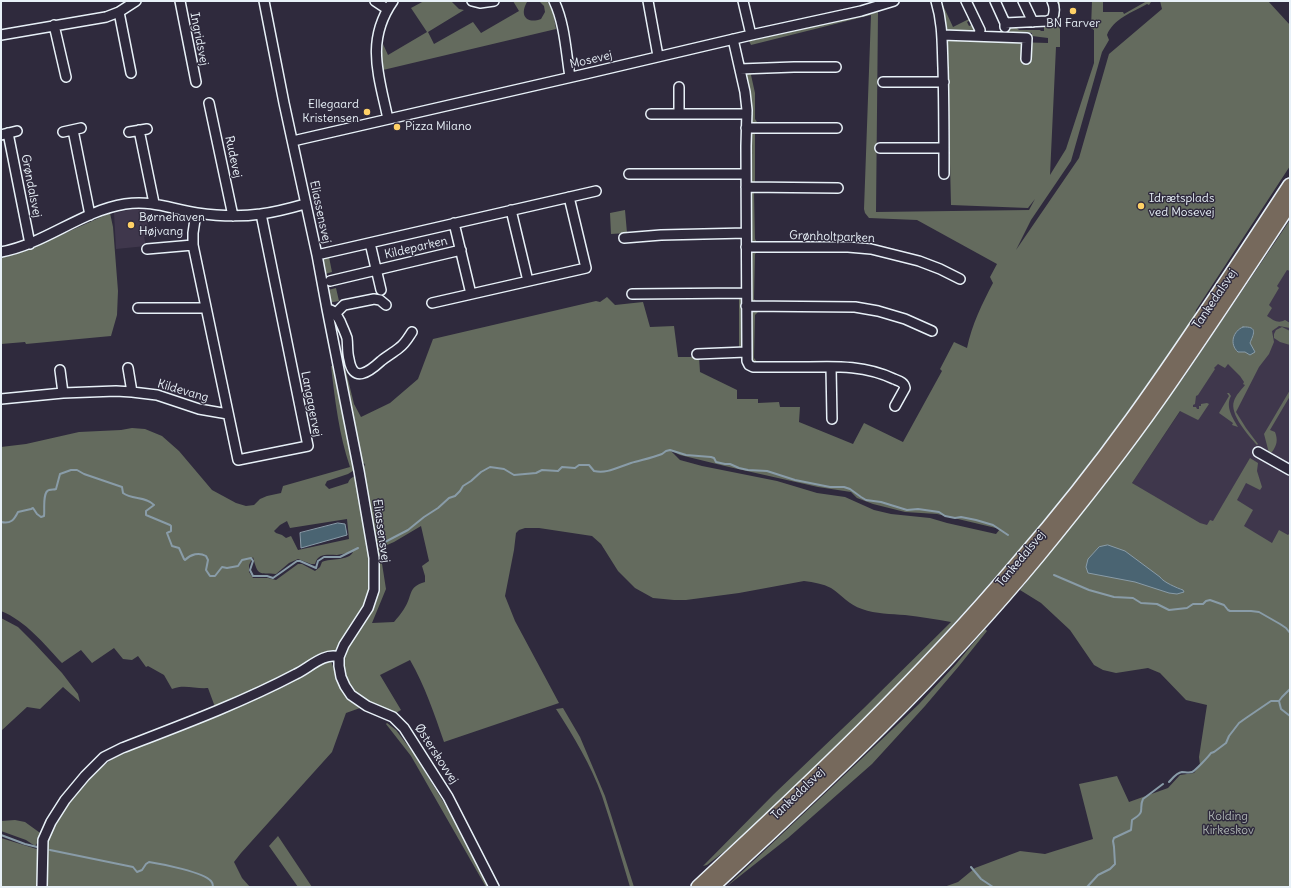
<!DOCTYPE html>
<meta charset="utf-8">
<style>
body{margin:0}
#map{position:relative;width:1291px;height:888px;overflow:hidden;background:#2f2a3d;font-family:Delius,sans-serif}
canvas{display:block}
.frame{position:absolute;inset:0;border:2px solid #e8f1f8;pointer-events:none}
</style>
<div id="map">
<canvas width="1291" height="888"></canvas>
<div class="frame"></div>
</div>
<script>
const context = document.querySelector('canvas').getContext('2d');
context.lineJoin = 'round';
function fill(path, color) {
  context.fillStyle = color;
  context.fill(path, 'evenodd');
}
function strokePath(path, color, width, dash) {
  context.strokeStyle = color;
  context.lineWidth = width;
  context.lineCap = dash ? 'butt' : 'round';
  context.setLineDash(dash || []);
  context.stroke(path);
}
function write(font, color, halo, rows, align = 'center') {
  context.font = font + ' Delius,sans-serif';
  context.lineWidth = 3;
  context.setLineDash([]);
  context.textBaseline = 'middle';
  context.strokeStyle = halo;
  context.fillStyle = color;
  for (const [text, x, y, turn = 0] of rows) {
    context.save();
    context.translate(x, y);
    context.rotate((+turn || 0) * Math.PI / 180);
    context.textAlign = isNaN(turn) ? turn : align;
    if (halo) context.strokeText(text, 0, 0);
    context.fillText(text, 0, 0);
    context.restore();
  }
}
fill(new Path2D(`
 M146 209 149 236 144 237 146 246 116 249 114 213 128 210Z
 M1290 246V581L1132 483 1251 306Z`), '#3f374c');
fill(new Path2D(`
 M424 1H451L459 9 464 10 428 32 434 44 473 22 481 33 519 11 513 1H526L527 2C519 16 527 24 541 19L545 12 544 6 539 1H547L553 12 556 29 383 70 381 62 383 44 388 55 427 32 411 8Z
 M939 1H941L953 27 971 18 972 19 967 22 969 26 974 24 976 32H945Z
 M1054 1H1060V47H1056L1050 175 1066 149 1094 63V30L1091 28 1092 1H1103V12H1123L1124 14 1147 1 1151 2 1149 5 1147 4C1133 12 1113 19 1107 35L1109 40 1102 52 1071 161 1031 220 1016 250 1079 158 1109 54 1162 9 1160 1H1268L1290 25V166L1196 310 1195 316C1151 379 1108 442 1059 502 1005 568 948 631 890 693L884 702C826 758 771 817 707 865L703 866 774 794 864 708 951 622C936 619 921 617 905 615 891 614 876 614 862 609 849 605 842 595 831 588 823 584 814 582 804 581L739 593 686 600H674L653 598 635 588 618 571 601 544 592 536 539 528H525L519 530 516 533 514 550 505 596 515 621 559 703 444 742C434 713 425 686 410 660L380 675 401 710 394 714 367 702 350 689 345 676 344 664 345 654 352 641 372 612 378 591V562L372 566 370 598 360 618 336 652 256 691 215 707 208 688C195 689 184 684 172 689L164 675 148 666 146 667 138 656 132 660 123 659 114 648 92 663 81 650 62 663C44 644 26 621 1 611V447L26 444 79 432 121 430 132 428 145 429 162 436 179 451 212 490 236 503 246 506 254 505 260 499 267 496 281 493 283 486 350 467C339 435 335 400 331 366L335 365 356 469 348 474 327 481 325 485 329 489 348 483C350 476 358 476 362 470 364 468 364 466 365 464L361 462 337 352 341 351 354 404 361 417 390 403 418 379 433 339 596 301 600 302 607 297 615 305 643 302 650 327 674 326 678 357H699L700 372 737 390V399H758V403L779 402 780 407H800L799 422 853 444 864 423 903 442 942 371 940 369 954 342 967 348C972 324 982 304 993 283L990 277 997 264 917 220 869 218 865 213 864 209 871 15 751 45 749 41 878 12 876 212 1029 210 1035 199 1028 208 951 205 947 40 1048 43V38L1032 36V33L1008 32 1007 27 1015 26 1019 30H1040L1041 31H1044V26H1055L1056 6ZM670 450 680 455 729 467 818 487 851 492 857 498 873 504 905 512 937 514 1000 529 996 534 947 523 930 518 891 514 874 510 845 497 817 493 777 481 702 466 680 460ZM347 519 349 539 298 550 291 536 286 538 282 535 276 533 274 531 280 525 287 521 290 528ZM421 526 429 561 422 566 425 576V582C407 587 413 596 404 609 401 614 397 618 394 622L372 623 386 589 380 551V548L394 542ZM353 552C349 561 331 558 322 562L320 567 315 571 302 564H298L276 580 268 578H253L249 572V565L253 557C258 576 258 573 276 574L289 563 298 559 311 564H315C318 553 327 555 337 555 342 554 348 553 353 552Z
 M753 71 751 75 755 93V119L759 125H752L749 121 744 75 746 72Z
 M757 130 755 133V185H753L749 182V133Z
 M753 190 754 191 755 239 758 244H752L749 241V192Z
 M625 210 627 233 611 234 610 213Z
 M110 213 113 227 118 291 117 315 111 336 26 344 25 342 1 344V258L25 251Z
 M1290 220V271L1287 270 1277 286 1279 288 1269 305 1272 308 1267 316C1273 320 1278 324 1285 320L1290 323V328L1279 326 1272 331 1274 342 1269 354 1259 367 1236 412 1246 428 1258 444 1257 445C1249 436 1229 414 1234 401 1236 395 1241 390 1245 385L1243 384 1244 382 1240 376 1228 364 1225 368 1218 364 1214 368 1215 369 1198 395 1196 396 1195 404 1193 405V407H1196L1197 409H1199V406H1201V404L1207 403 1209 404 1199 419 1198 420 1180 411 1132 483 1200 523 1207 525 1210 520 1213 521 1250 458 1258 463 1257 471 1262 487 1260 490 1246 483 1237 500 1253 510 1244 526 1272 543 1279 530 1288 535 1290 533V887H944L958 882 975 868 1020 851 1045 854 1093 839 1079 784 1117 776 1129 802 1168 788 1180 775 1194 773 1200 765 1199 757 1207 705 1186 700 1160 673 1148 668 1116 673 1103 670 1094 665 1070 630 1041 603 1020 590 1090 502 1184 377Z
 M751 251H758L755 254 754 299 758 303V304L749 301V253Z
 M329 257 332 272 325 274 328 290 336 288 339 301 328 303 320 258Z
 M739 296 743 300V348L739 351Z
 M751 310 759 311 755 315 754 358 758 363 752 364 749 358V312Z
 M1282 327 1290 331V345L1280 342 1274 338V334L1276 330Z
 M1290 390V396L1270 430 1275 432C1278 440 1277 445 1272 452L1269 453 1264 434Z
 M1227 393H1229L1231 396C1225 407 1233 418 1238 427L1232 425 1233 423 1219 413 1229 396Z
 M1 618 18 627 34 643 62 673 78 694 80 702 63 687 40 709 27 707 1 731Z
 M985 629 987 631 959 666 925 706 872 764 788 838 726 887 832 787 919 704 956 664Z
 M331 661 338 681 360 708 346 713 332 752 241 853 234 862 242 878 250 887H46V845L53 823 81 787 95 772 116 756 128 749 207 717 215 718 218 714 278 688 323 663Z
 M563 708 580 737 605 796 634 887H630C621 857 612 826 602 796 591 765 574 737 556 709Z
 M387 723 396 730 414 754 463 834 489 887H486L411 756 386 724Z
 M15 820 25 822 43 835 35 846 26 840 1 831V821Z
 M278 836 312 887H298L269 846Z
 M1 838 40 850 41 887H1Z`), '#646b5e');
const water = new Path2D(`
 M1243 327C1259 326 1253 335 1250 343L1255 352 1250 355 1245 352H1238C1229 344 1233 331 1243 327Z
 M338 523 345 524 347 535 301 548 300 533Z
 M1108 545 1125 551 1160 577C1163 582 1177 588 1183 590L1184 592 1177 594 1169 593 1135 582 1088 573 1086 567 1088 559 1099 547Z`);
fill(water, '#4a6472');
strokePath(water, '#899ca8', 1);
strokePath(new Path2D(`
 M1 522C11 524 14 520 18 512L31 509 33 508 37 514 41 517 44 516C45 511 42 492 49 490 52 489 54 490 56 489L60 474 71 470H77L84 474 122 487 123 493C132 500 146 496 154 505L146 511V515L170 525 171 526V531L167 533 172 546 179 548 184 559 185 560C191 554 199 552 206 556L208 560 206 570 210 576H215L222 567 227 568 238 566 242 560 251 558 253 561 250 570 253 576H267L273 578 297 561H300L316 568 318 561 324 557H340L358 548
 M383 543 408 530 424 517 438 508 449 498 455 496 460 491 463 486 471 481 481 472 490 467 504 469 514 475 536 473 542 470 558 471 562 467 575 468 579 465H589L594 471C607 474 618 467 631 463 641 460 652 458 662 454L666 451 670 450 686 455 711 457 714 458 716 462 725 464H730L739 468 748 470 767 471 795 480 830 487H844L850 489 861 497 866 500 881 502 907 510 918 509 939 512 945 516 955 518 961 517 976 520 993 525 1008 535
 M1054 575 1089 590 1114 597 1133 598 1141 603 1157 604 1169 610 1187 608 1193 604H1203L1206 601 1210 600 1224 605 1228 610 1230 611H1251L1259 612 1280 624 1286 628 1290 633
 M1279 701 1281 709 1290 716
 M1279 701 1282 697 1290 689
 M1169 782C1173 778 1176 773 1182 772 1185 772 1189 773 1192 772 1195 771 1209 756 1211 753L1214 752 1226 743 1229 736 1239 723 1246 718 1271 701H1279
 M1 835 25 844 37 847
 M50 850 133 867 137 872 142 870 146 864 149 862C162 864 203 872 211 881 213 883 213 885 213 887
 M971 867 981 879 993 887
 M1087 887 1098 875 1110 869 1115 864 1114 847 1113 841 1114 838 1131 830 1132 820C1147 811 1138 810 1143 799L1163 784`), '#899ca8', 2);
const minor = new Path2D(`
 M180 1 196 82
 M375 1 387 9
 M472 1 480 3 494 1
 M554 1C565 24 566 53 570 77
 M648 1 658 56
 M743 1 751 35
 M936 1C943 24 942 45 943 68 944 103 944 138 944 174
 M966 1 980 30 979 36
 M995 1 1005 23V27
 M1023 1 1033 22
 M119 12 131 73
 M1005 23 1047 21 1052 19C1055 13 1055 7 1052 1
 M54 25 66 77
 M1 35 106 17 119 12 136 1
 M942 35 1027 38 1026 59
 M733 39 745 92 747 110 746 146 747 361 749 365 753 367C772 367 791 367 809 367 838 366 867 366 894 379 899 381 904 382 905 388L895 406
 M740 69 794 67H836
 M883 82H944
 M209 103 233 216
 M651 114H747
 M679 114V87
 M388 119C379 76 365 41 393 1
 M746 128H837
 M73 130 90 215
 M139 130 154 203
 M63 132 81 128
 M129 132 147 129
 M8 133 30 244
 M1 135 17 131
 M293 141 585 74 751 35 861 11 894 1
 M880 148H944
 M629 174H746
 M746 187 838 188
 M511 210 528 281
 M196 213 193 233V245L238 460 308 446 261 214
 M454 223 471 294
 M624 238 661 235 746 233
 M370 243 381 290
 M746 247H848L871 249 919 261 940 269 960 279
 M147 249 193 245
 M1 252C45 244 81 211 125 204 153 200 171 209 197 213 218 216 240 217 261 214 276 212 291 208 305 204
 M317 255 596 191
 M330 281 461 250
 M632 294 746 293
 M432 303 586 268 569 197
 M746 306 855 307 878 311 905 319 932 331
 M138 308H206
 M327 309C334 310 336 314 340 321 342 326 345 332 347 338 348 345 347 352 349 359 353 384 369 372 381 361 387 356 393 353 399 348 405 344 408 338 412 332
 M336 313 344 305 374 299 380 300 386 305
 M697 354 746 352
 M831 367 832 419
 M128 368 132 392
 M60 370 63 393
 M1 399 63 393 116 391 132 392 157 395 199 409 228 414
 M1258 452 1290 470
 M339 657V666L341 677 345 686 351 695 367 706 393 717 404 728 448 797 494 887
 M42 887 43 840 51 822 65 800 85 776 104 757 122 748C179 726 241 703 296 674 309 668 324 652 339 657L344 645 368 608 374 590V558L359 471 327 309 317 255 284 103 264 1`);
const highway = new Path2D(`
 M698 887C809 784 919 680 1017 564 1057 518 1096 469 1132 419 1187 343 1238 264 1290 185
 M712 887C826 782 939 676 1038 556 1080 505 1121 453 1159 399 1204 335 1247 269 1290 204`);
strokePath(minor, '#e8f1f8', 12);
strokePath(highway, '#e8f1f8', 16);
strokePath(minor, '#2f2a3d', 9);
strokePath(highway, '#76695c', 13);
for (const [x, y, r, color] of [
 [1073,11,4,"#ffd166"],
 [367,112,4,"#ffd166"],
 [397,127,4,"#ffd166"],
 [1141,206,4,"#ffd166"],
 [131,225,4,"#ffd166"]
]) {
  const dot = new Path2D();
  dot.arc(x, y, r, 0, 2 * Math.PI);
  context.fillStyle = color;
  context.fill(dot);
  strokePath(dot, '#2f2a3d', 1.5);
}
write('12px', '#e8f1f8', '#2f2a3d', [
 ["BN Farver",1073,24,"center"],
 ["Ellegaard",359,105,"right"],
 ["Kristensen",359,119,"right"],
 ["Pizza Milano",405,127],
 ["Idrætsplads",1149,199],
 ["ved Mosevej",1149,213],
 ["Børnehaven",139,218],
 ["Højvang",139,232]
], 'left');
write('12px', '#e8f1f8', '#2f2a3d', [
 ["Ingridsvej",199,39,79],
 ["Mosevej",591,60,-13],
 ["Rudevej",233,157,78],
 ["Grøndalsvej",31,186,79],
 ["Eliassensvej",320,212,78],
 ["Grønholtparken",832,237,2],
 ["Kildeparken",416,248,-13],
 ["Tankedalsvej",1215,299,-56],
 ["Kildevang",183,391,16],
 ["Langagervej",311,404,79],
 ["Eliassensvej",381,531,82],
 ["Tankedalsvej",1021,559,-50],
 ["Østerskovvej",436,754,57],
 ["Tankedalsvej",798,794,-44]
]);
write('12px', '#adb5b3', '#2f2a3d', [
 ["Kolding",1228,817],
 ["Kirkeskov",1228,831]
]);
</script>
